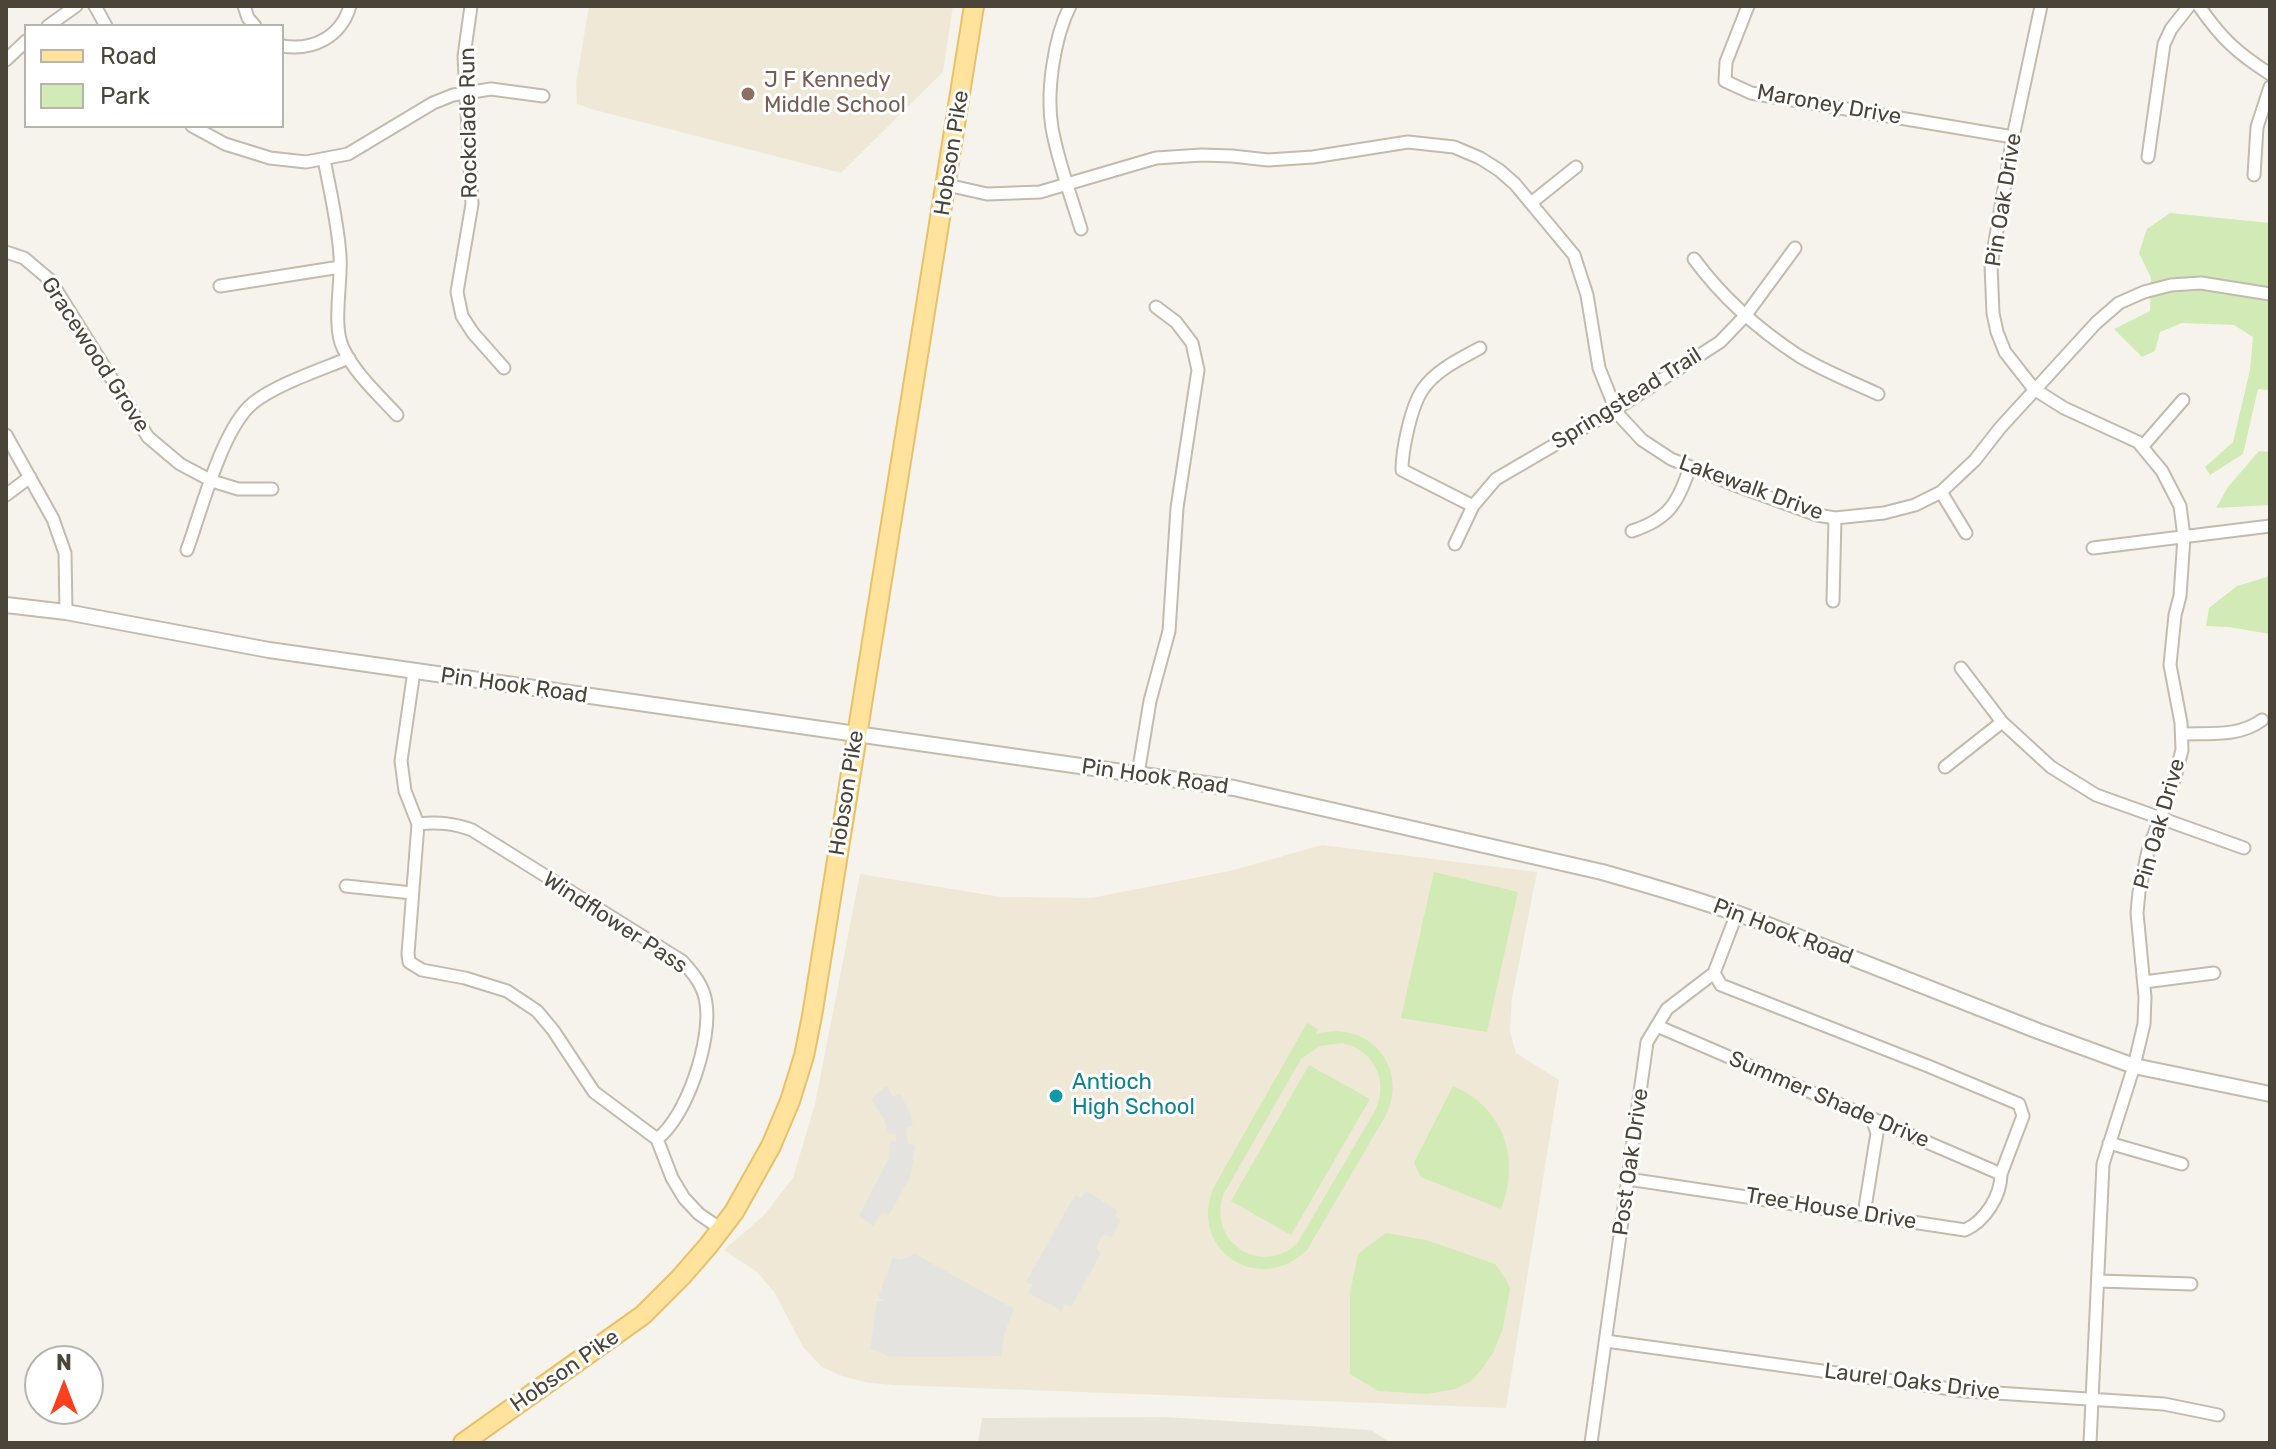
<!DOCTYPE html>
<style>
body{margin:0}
#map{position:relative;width:2276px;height:1449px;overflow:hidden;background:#f6f3ec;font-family:Rubik,sans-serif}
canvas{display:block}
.frame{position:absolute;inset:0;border:8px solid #4b4439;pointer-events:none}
.legend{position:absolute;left:24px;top:24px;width:260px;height:104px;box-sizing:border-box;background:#fff;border:2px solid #b7b4b0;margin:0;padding:10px 14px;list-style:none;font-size:24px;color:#4b4439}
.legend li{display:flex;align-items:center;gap:16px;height:40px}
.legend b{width:40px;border:2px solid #b7b4b0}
.north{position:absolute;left:24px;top:1345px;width:80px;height:80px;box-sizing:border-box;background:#fff;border:2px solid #b7b4b0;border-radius:50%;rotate:0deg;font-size:22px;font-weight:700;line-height:32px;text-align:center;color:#4b4439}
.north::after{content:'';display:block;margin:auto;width:28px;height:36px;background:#fc3f1d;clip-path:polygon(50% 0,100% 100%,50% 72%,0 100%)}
</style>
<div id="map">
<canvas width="2276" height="1449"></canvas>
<div class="frame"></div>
<ul class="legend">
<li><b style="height:10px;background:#ffe39c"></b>Road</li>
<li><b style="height:22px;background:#d2eab5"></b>Park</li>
</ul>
<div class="north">N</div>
</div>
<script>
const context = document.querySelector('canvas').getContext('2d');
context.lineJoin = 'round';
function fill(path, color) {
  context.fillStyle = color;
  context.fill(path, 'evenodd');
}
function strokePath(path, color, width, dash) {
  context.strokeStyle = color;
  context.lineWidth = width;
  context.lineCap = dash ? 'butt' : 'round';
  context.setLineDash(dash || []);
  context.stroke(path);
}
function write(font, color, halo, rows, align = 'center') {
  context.font = font + ' Rubik,sans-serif';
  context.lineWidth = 6;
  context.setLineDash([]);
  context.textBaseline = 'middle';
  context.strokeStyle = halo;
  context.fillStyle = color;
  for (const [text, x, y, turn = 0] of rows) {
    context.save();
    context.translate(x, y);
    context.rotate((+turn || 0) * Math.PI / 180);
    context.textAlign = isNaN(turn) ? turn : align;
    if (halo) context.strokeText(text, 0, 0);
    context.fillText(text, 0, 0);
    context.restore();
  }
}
fill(new Path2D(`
 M1165 1417 1371 1430 1391 1443H978L982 1418Z`), '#eae5da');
fill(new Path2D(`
 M589 6H953L943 72 841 173 591 109 577 104 576 84Z
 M1322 845 1537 872 1512 998 1510 1031 1516 1053 1559 1080 1506 1408 895 1385 869 1383 842 1376 822 1367 803 1347 775 1293 757 1272 724 1250 764 1215 793 1178 815 1104 860 874 1001 897 1091 898 1230 871Z`), '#efe8d6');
fill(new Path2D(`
 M2170 213 2270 223V388L2268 390 2258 389 2243 454 2210 475 2205 467 2233 442 2250 370 2253 337 2234 325 2182 323 2160 332 2155 351 2142 357 2114 329 2150 311 2151 278 2139 253 2147 229Z
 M2259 451 2270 452V505L2216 508 2228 487Z
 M2270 569V634L2229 627 2206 626 2209 608 2237 586 2267 577Z
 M1434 872 1518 892 1487 1032 1401 1018Z
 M1307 1023 1318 1029 1316 1034C1367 1019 1410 1066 1386 1115L1307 1250C1258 1298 1185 1247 1215 1185ZM1342 1043C1373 1050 1389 1079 1376 1109L1297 1244C1260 1276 1208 1243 1223 1195L1301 1059 1320 1046Z
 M1309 1065 1370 1099 1291 1235 1231 1201Z
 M1453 1086C1504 1108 1521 1159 1501 1209L1421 1177 1414 1163Z
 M1386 1233 1426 1240 1495 1264 1506 1279 1510 1289 1503 1328 1493 1353 1481 1370 1470 1382 1455 1389 1427 1394 1378 1391 1350 1374V1293L1358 1254Z`), '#d2eab5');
fill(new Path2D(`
 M887 1086 893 1097 900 1094 910 1113 913 1126 906 1128 908 1144 915 1145 911 1175 889 1215 884 1213 880 1214 873 1226 859 1216 888 1160 890 1142 896 1141V1134L889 1135 884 1119 871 1099Z
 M1086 1191 1117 1210 1115 1216 1121 1220 1111 1237 1103 1234 1096 1248 1101 1253 1071 1307 1064 1304 1061 1313 1057 1308 1028 1293 1032 1285 1026 1282 1075 1195 1081 1198Z
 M915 1254 1014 1309 1005 1332 1001 1356 889 1357 876 1350H870L877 1301H885L878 1298 893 1257 900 1260Z`), '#e5e3e0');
const minor = new Path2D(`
 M95 6 106 26
 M244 6 248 18 255 26
 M471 6 464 56 472 204 457 292 462 316 473 333 504 368
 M1070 6C1054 38 1046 92 1052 128 1058 162 1071 196 1081 229
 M1748 6 1726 62 1725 81 1751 93 2013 137
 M2041 6 2013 137 1991 265 1993 313 1997 332 2005 352 2034 389 2064 408 2138 442 2162 471 2180 506 2184 537 2180 596 2175 615 2170 665 2181 723 2182 750 2175 777 2148 851 2139 892 2137 913 2145 997 2144 1024 2134 1066 2103 1164 2090 1443
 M2199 6C2221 38 2237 53 2270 74
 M48 26 76 6
 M282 46C313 51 341 37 350 6
 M6 60 26 41
 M192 126 225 144 270 158 306 162 348 154 433 103 453 95 491 89 543 96
 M2148 157 2164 44 2171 29 2189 6
 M324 159C330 191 338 223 340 256 342 282 332 326 343 348 355 374 379 395 397 415
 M2254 175 2257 127 2270 87
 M947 185 987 194 1040 192 1156 158 1202 155 1232 156 1268 160 1313 157 1408 142 1454 147 1480 158 1499 170 1515 184 1574 255 1587 295 1599 368 1617 413 1642 440 1671 459 1740 487 1817 515 1835 518 1884 513 1915 505 1941 492 1975 460 2000 428 2096 323 2119 303 2144 292 2171 285 2201 283 2270 294
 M1531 203 1576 167
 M6 252 24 258 50 280 148 437 180 464 212 481 238 489H272
 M1694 259C1722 297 1759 330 1799 356 1824 371 1852 382 1878 394
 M220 286 340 267
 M6 435 53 519 65 553 66 612
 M2142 447 2183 400
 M1941 492 1966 533
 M6 495 30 477
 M1473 506 1402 470C1402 450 1411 406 1423 389 1436 370 1460 359 1480 348
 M1632 531C1669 519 1678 503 1690 467
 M1455 544 1473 506 1496 479 1616 409 1720 342 1745 316 1795 248
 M2093 548 2270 526
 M187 550C201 512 222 428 253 403 277 384 320 370 349 358
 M1833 601 1835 518
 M1961 668 2002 722 2051 767 2096 795 2244 848
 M414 671 401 761 405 791 418 824 408 954 409 962 422 970 465 978 507 991 537 1011 553 1030 594 1092 657 1139 672 1178 684 1198 699 1214 721 1229
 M2182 734C2210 733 2239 737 2262 720
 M1945 767 2002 722
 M1138 774 1150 701 1169 631 1177 508 1198 370 1192 343 1176 322 1156 307
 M418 824C438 822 453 823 472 830L682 961C693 973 704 986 706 1003 712 1039 687 1117 657 1139
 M346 886 412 893
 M2144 982 2214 973
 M1657 1026 2001 1174
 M2109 1143 2182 1164
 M1628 1179 1965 1230C1985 1221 2001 1196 2001 1174L2023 1116 2019 1104 1928 1066 1721 985 1714 973
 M1864 1214 1877 1133 1872 1119
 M2099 1281 2191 1284
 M1606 1341 1966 1391 2164 1404 2218 1415
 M1591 1443 1647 1042 1667 1009 1714 973 1737 913`);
const tertiary = new Path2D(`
 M6 605 66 612 269 650 1234 788 1602 872C1655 887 1707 902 1758 921L2038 1031 2134 1066 2270 1094`);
const primary = new Path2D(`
 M463 1443 643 1315 681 1277 708 1246 734 1212 771 1146 790 1101 804 1056 812 1016 974 6`);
strokePath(minor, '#c2bbae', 15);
strokePath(tertiary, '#c2bbae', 18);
strokePath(primary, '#e6c16a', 22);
strokePath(minor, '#fff', 11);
strokePath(tertiary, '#fff', 14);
strokePath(primary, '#ffe39c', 18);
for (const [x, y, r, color] of [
 [748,94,8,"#8d6e63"],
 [1056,1096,8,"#0f9aa8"]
]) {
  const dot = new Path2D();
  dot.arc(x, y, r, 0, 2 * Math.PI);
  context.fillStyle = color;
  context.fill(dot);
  strokePath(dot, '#fff', 3);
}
write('22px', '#785e54', '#fff', [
 ["J F Kennedy",764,81],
 ["Middle School",764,106]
], 'left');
write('22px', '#4b4439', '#fff', [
 ["Maroney Drive",1829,105,10],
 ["Rockclade Run",469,123,-91],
 ["Hobson Pike",952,153,-81],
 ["Pin Oak Drive",2004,200,-81],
 ["Gracewood Grove",95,355,57],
 ["Springstead Trail",1627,399,-32],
 ["Lakewalk Drive",1751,488,20],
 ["Pin Hook Road",514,686,8],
 ["Pin Hook Road",1155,777,8],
 ["Hobson Pike",847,793,-81],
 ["Pin Oak Drive",2160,824,-74],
 ["Windflower Pass",615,923,33],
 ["Pin Hook Road",1783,932,21],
 ["Summer Shade Drive",1829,1100,23],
 ["Post Oak Drive",1631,1162,-82],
 ["Tree House Drive",1831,1209,9],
 ["Hobson Pike",565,1371,-35],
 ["Laurel Oaks Drive",1912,1382,7]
]);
write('22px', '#0d838f', '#fff', [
 ["Antioch",1072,1083],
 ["High School",1072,1108]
], 'left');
</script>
